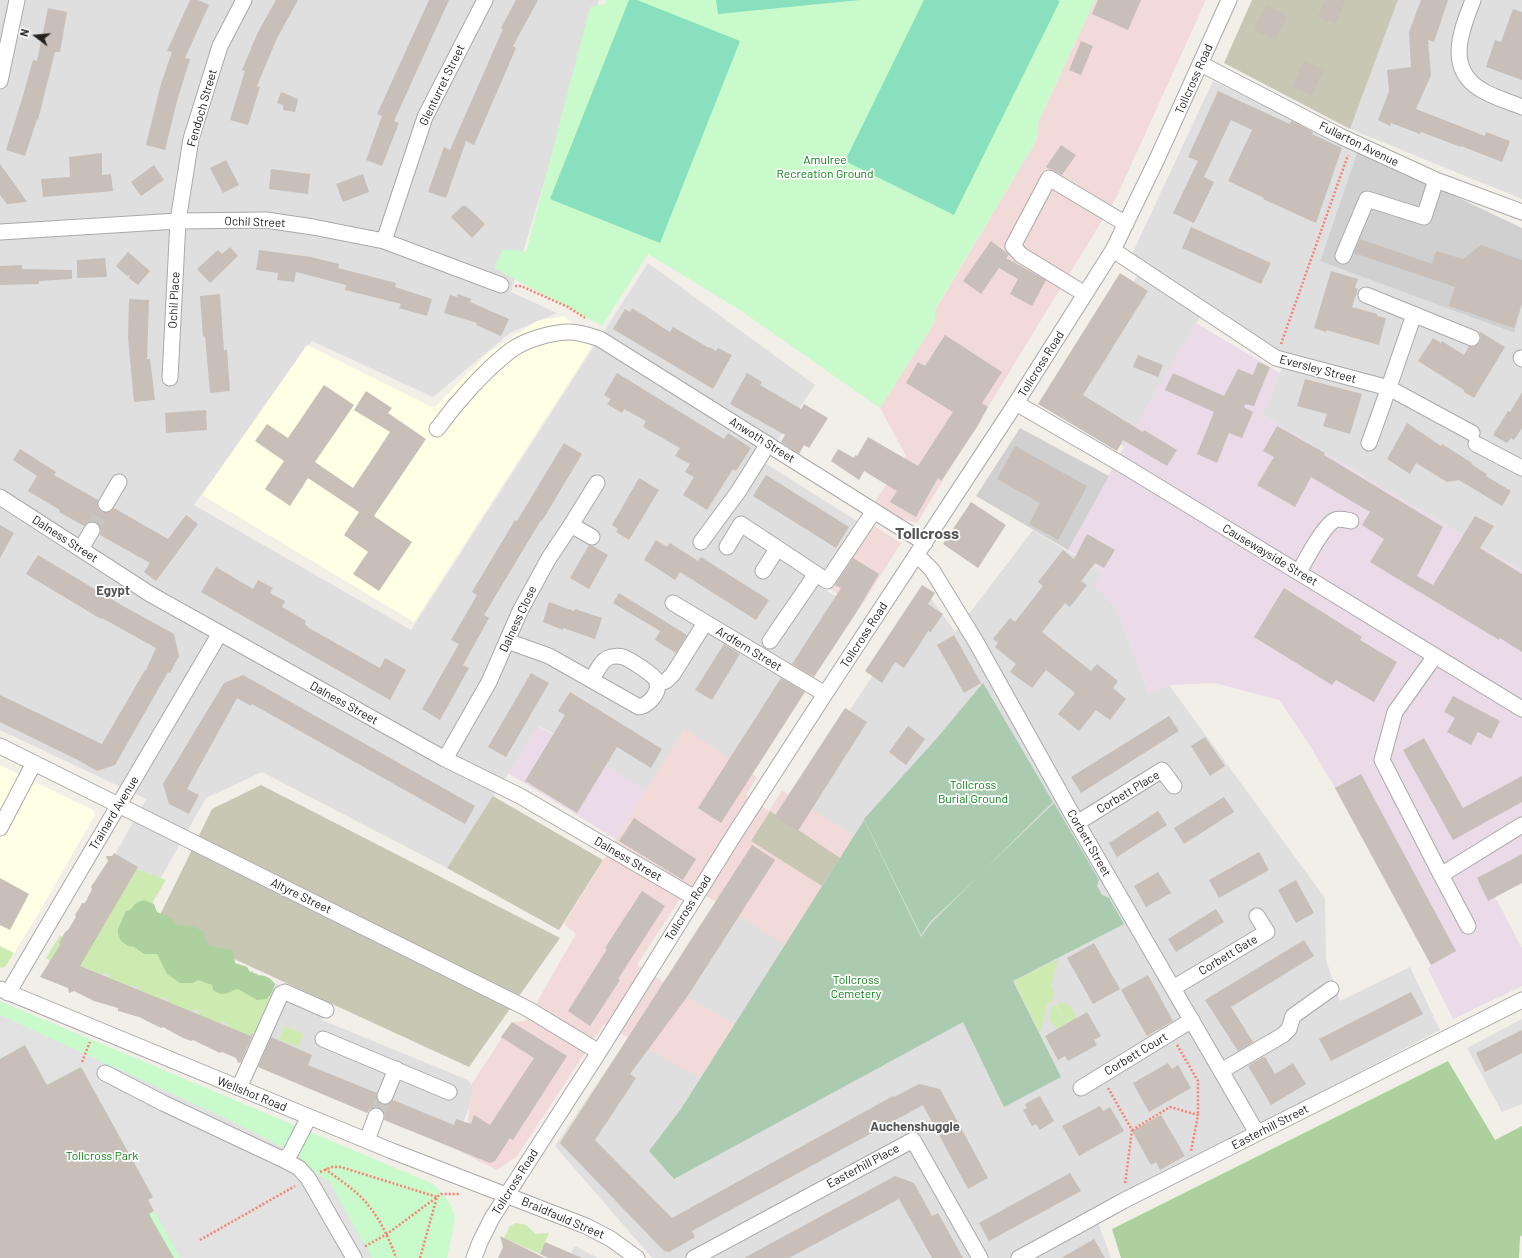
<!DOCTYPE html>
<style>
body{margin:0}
#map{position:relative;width:1522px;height:1258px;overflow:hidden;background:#f2efe9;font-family:Barlow,sans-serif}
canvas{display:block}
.north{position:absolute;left:16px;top:16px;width:40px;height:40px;-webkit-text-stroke:3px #fff;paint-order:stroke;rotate:286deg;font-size:11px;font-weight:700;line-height:16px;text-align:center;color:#222}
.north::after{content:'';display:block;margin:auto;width:14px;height:18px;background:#222;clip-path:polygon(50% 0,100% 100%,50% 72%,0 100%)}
</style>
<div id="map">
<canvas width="1522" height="1258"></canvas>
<div class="north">N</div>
</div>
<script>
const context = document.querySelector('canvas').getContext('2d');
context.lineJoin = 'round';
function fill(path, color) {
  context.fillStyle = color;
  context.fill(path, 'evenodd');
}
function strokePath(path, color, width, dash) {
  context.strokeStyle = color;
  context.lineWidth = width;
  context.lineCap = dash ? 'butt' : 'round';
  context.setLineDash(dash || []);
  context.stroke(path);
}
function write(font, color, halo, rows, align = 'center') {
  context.font = font + ' Barlow,sans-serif';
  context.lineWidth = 3.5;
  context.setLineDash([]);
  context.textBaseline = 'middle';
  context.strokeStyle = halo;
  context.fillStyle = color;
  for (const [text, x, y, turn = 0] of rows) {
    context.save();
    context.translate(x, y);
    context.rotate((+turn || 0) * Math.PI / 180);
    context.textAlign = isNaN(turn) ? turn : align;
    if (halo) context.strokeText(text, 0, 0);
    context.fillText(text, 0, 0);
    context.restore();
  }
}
fill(new Path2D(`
 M0 0H599L511 292 557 313 510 333 433 397 312 341 194 505 411 630 648 263 815 385 763 462 857 521 816 584 857 610 704 828 554 734 539 726 447 868 262 772 206 798 134 925 328 1005 322 1020 468 1080 473 1088 469 1108 454 1144 48 974 146 799 0 730Z
 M1398 0H1522V199L1350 129Z
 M1213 81 1358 150 1320 260 1513 333 1522 305V571L1262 415 1287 356 1207 305 1124 447 1051 402 1145 265 1131 256Z
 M1033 530 1102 572 1095 586 1116 607 1149 693 1169 685 1325 898 1326 960 1340 1001 1410 967 1440 1030 1094 1211 1111 1258H652L555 1146 928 594 955 632Z
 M1522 1019V1104L1502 1112 1467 1048Z
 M575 1246 598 1258H568Z`), '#e0dfdf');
fill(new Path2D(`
 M1095 0H1206L1117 196 917 523 899 518 875 501 906 456 880 408 934 323 936 309 1036 141 1039 120Z
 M870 523 901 543 860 608 827 587Z
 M684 728 757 777 746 795 769 811 782 790 854 836 840 858 770 811 751 841 822 886 785 945 689 885 637 965 687 997 735 1024 700 1078 604 1024 517 1156 497 1170 457 1150 468 1123 469 1108 473 1088 471 1085 512 1022 526 1021 576 934 564 924Z`), '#f2dad9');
fill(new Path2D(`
 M1196 323 1280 373 1262 415 1522 571V883L1495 897 1522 948V986L1453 1019 1428 969 1431 965 1335 788 1309 744 1279 700 1215 683 1169 685 1149 693 1116 607 1094 586 1102 572 1068 550 1124 447Z
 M538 726 606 765 646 791 616 839 508 773Z`), '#ebdbe8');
fill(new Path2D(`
 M564 316 593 345 414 622 202 495 307 345 434 408 488 353 537 321Z
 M0 765 93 810 95 815 33 923 6 966 3 968 0 967Z`), '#ffffe5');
fill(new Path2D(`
 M1358 150 1522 228V305L1514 333 1320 261Z
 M1020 428 1109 476 1068 550 976 496Z`), '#d0d0d0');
fill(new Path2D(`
 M1252 0H1398L1350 129 1224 63Z
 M261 785 560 938 469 1067 156 923 212 809Z
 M493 796 603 860 559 930 447 868Z
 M770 811 840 858 822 886 751 841Z`), '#c7c7b4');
fill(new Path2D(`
 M137 869 166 880 137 929 274 989 254 1035 252 1034 251 1036 227 1027 228 1024 222 1021 221 1024 198 1014 199 1011 193 1009 191 1012 168 1002 169 999 163 997 162 1000 138 990 139 987 133 985 132 987 109 978 110 975 104 972 102 975 79 965Z
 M60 935 64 938 59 943 60 945 50 961 46 958Z
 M0 946 14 953 6 966 3 968 0 967Z
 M1058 959 1051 987 1054 992 1052 1000 1047 1004 1040 1033 1014 981Z
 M1058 1002 1070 1005 1077 1018 1067 1023 1058 1007Z
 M1053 1005 1057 1007 1066 1024 1056 1029 1049 1018Z
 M285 1026 304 1034 298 1047 279 1039Z
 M516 1223 526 1225 536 1234 549 1233 540 1254 504 1238 510 1226Z`), '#cdebb0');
fill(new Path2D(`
 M144 900 154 904 157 912 171 918 177 925 192 926 203 931 208 945C215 948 225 948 232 950L234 954 235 963 247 967 250 972 253 971V973L258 974 257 975C265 975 271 978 275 984L271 994 266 999 257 1000 238 989C227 992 224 998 213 990L212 985 198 980 193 983H180L167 974 157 954H144L134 947 128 946 121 941 118 934V929L126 911 130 910 136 903Z
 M1448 1061 1495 1140 1522 1126V1235L1520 1237 1519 1258H1121L1112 1229Z`), '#add19e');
fill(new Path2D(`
 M983 683 1053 802 980 874 1054 803 1099 880 1097 886 1102 895 1109 898 1124 924 1013 981 1061 1077 1004 1107 963 1022 674 1179 649 1151 681 1109 864 820 921 937 931 923 979 876 930 922 921 935 864 819 937 738Z`), '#aacbaf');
fill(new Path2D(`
 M607 0H1095L1039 120 1036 141 936 308 934 323 880 408 740 310 648 254 602 326 494 268 503 249 526 252 590 7 605 4Z
 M0 1001 431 1183C442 1192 454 1205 455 1219L447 1258H0Z`), '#c8facc');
fill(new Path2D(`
 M629 0H637L740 41 660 243 550 199Z
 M716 0H860L718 14Z
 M924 0H1057L1060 1 954 215 845 161Z`), '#88e0be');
fill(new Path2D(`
 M0 1015 225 1118 300 1156 302 1163 308 1169 329 1181 372 1258H180L148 1200 153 1197 81 1067 47 1085 25 1045 0 1059Z`), '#e2e2e2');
fill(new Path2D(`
 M190 0H198L209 5 185 58 190 59 177 101 165 150 146 145 161 84 172 52 167 51Z
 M276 0H298L277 38 257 86 260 87 248 125 230 120 245 71 242 70 258 32Z
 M429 0H449L394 121 399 123 382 166 366 160 382 116 377 114Z
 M516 0H538L513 46 516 48 474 145 466 141 446 198 428 192 444 147 450 150 503 29 501 28Z
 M1098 0H1141L1128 30 1092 14Z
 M1325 0H1345L1336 24 1318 17Z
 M1421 0H1448L1434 42 1428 40 1431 75 1416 109 1485 136 1486 132 1510 141 1502 162 1461 146V147L1421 132 1420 134 1391 123 1390 126 1378 120 1389 91 1387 70 1411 67 1409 32Z
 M1266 5 1287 15 1276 40 1254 30Z
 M48 8 67 12 60 52H55L38 120 37 119 25 156 6 150 22 99 33 60 37 61Z
 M1513 9 1522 12V80L1486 67 1495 40 1501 42Z
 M1081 41 1093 46 1081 75 1069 70Z
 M1304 61 1323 70 1311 96 1292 87Z
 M1218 91 1290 124 1291 121 1294 122 1313 132 1312 134 1342 148 1316 223 1263 199 1264 198 1228 181 1252 130 1231 120 1204 177 1214 182 1194 223 1173 213 1198 161 1188 157Z
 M281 92 298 99 295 112 283 110V105L277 103Z
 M1061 145 1076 155 1062 175 1046 167Z
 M102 153V175L111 174 113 191 43 197 41 179 70 177 69 157Z
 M226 160 239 185 223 193 210 168Z
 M0 164 16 186 27 202 7 204 0 195Z
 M154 165 164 180 141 196 131 182Z
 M271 169 310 174 308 194 269 189Z
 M363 174 369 192 343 202 336 184Z
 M462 206H466L485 224 472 238 451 217Z
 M1191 227 1271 263 1261 284 1182 248Z
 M1360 239 1432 264 1436 251 1463 259 1481 245 1522 260V303L1514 328 1449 306 1455 287 1354 253Z
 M991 241 1007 253 1009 255 1006 258 1046 280 1032 306 1010 294 1018 279 999 268 981 294 963 281Z
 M230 247 238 256 210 283 197 269 218 250 222 254Z
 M259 250 311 257 339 264 338 268 396 283 395 287 432 299 427 316 399 308 401 304 345 290 346 285 296 272 294 282 277 280 278 273 256 270Z
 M128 252 150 271 138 285 129 278 130 275 127 276 116 266Z
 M105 258 107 277 77 278V260Z
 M22 265V269L72 270V279L39 281V284L0 285V266Z
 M1331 271 1358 279 1355 288 1358 289 1352 307 1377 314V316L1386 318 1379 345 1326 330V332L1314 328Z
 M1120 273 1148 291 1083 395 1143 432 1144 430 1177 450 1167 466 1123 440 1117 451 1038 404Z
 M220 294 224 350H227L230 391 210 393 205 336 203 337 200 296Z
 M458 294 471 299 470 302 509 319 501 336 476 325 477 323 444 313 450 295 457 297Z
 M129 299 149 300 147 359H150L155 400 134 402 128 337Z
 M632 308 670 332 673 327 709 348V347L716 351 718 348 732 355 713 389 613 329 625 309 630 312Z
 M1479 331 1505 347 1474 398 1464 392V390L1418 361 1433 338 1441 343 1442 341 1464 355 1469 346 1477 345 1480 342 1481 337Z
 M945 335 1002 372 982 403 988 407 977 427 941 481 938 478 916 517 890 502 897 491 864 471 859 480 831 461 838 449 854 458 855 455 857 456 868 437 918 466 953 412 906 383 918 362 925 366Z
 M1138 355 1163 365 1158 377 1133 367Z
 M1258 362 1270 367 1254 406 1245 404 1244 407 1253 412 1242 438 1229 433 1217 463 1197 454 1214 412 1165 390 1173 373 1224 396 1238 369 1253 375Z
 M617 373 724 439 728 433 751 448 736 471 733 469 707 510 683 495 694 477 685 472 690 464 675 456 680 448 643 427 646 421 624 409 622 413 607 404 611 399 604 395Z
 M747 373 762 382 760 385 801 409 804 404 828 418 809 448 804 445 799 454 781 442 785 435 730 404Z
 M1305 379 1362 394 1350 434 1323 426 1327 414 1297 406Z
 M324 385 354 405 315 462 353 488 390 432 354 410 366 391 392 408 388 413 426 439 374 516 412 542 379 591 353 574 368 552 344 535 359 512 308 478 290 506 265 489 284 461 255 441 267 424 288 438Z
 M1522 392V428L1514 440 1511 438 1507 443 1493 435 1508 411 1510 412Z
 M206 410 207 430 166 433 165 413Z
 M1407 423 1441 446 1442 444 1472 463 1471 464 1487 474 1486 476 1511 491 1502 506 1459 480 1447 482 1416 463 1410 474 1387 459Z
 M1277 426 1325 453 1324 455 1443 527 1417 576 1433 585 1475 516 1494 526 1480 548 1522 574V652L1500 638 1499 640 1370 562 1384 539 1362 525 1370 512 1311 477 1295 507 1257 485 1274 457 1263 451Z
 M564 443 582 454 542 521 541 520 484 615 489 618 463 665 469 668 440 720 422 709 459 644 451 640 477 595 472 592 515 520 517 521Z
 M1015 446 1087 486 1058 540 1029 524 1040 503 997 479Z
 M20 449 56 472 54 475 98 500V508L102 512H110L114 508 168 539 186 515 198 524 156 581 144 572 150 563 100 535 101 530 97 522 92 521 88 522 84 526 59 512 60 510 28 491 37 476 13 460Z
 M766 475 849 527 836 548 753 496Z
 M639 478 659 490 629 540 616 532 618 529 612 525Z
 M971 502 1006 525 978 568 943 544Z
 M0 525 14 533 0 558Z
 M1087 534 1115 550 1104 568 1095 563 1081 581 1087 585 1070 607 1065 603 1042 632 1091 671 1097 664 1118 681 1113 688 1126 699 1110 720 1096 710 1079 731 1058 714 1075 693 1046 670 1032 688 1010 672 1016 664 995 647 998 643 993 639 1010 618 1015 622 1043 586 1038 582 1063 550 1074 559Z
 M656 540 667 547 670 543 698 561 701 557 769 600 756 620 680 572 675 580 644 560Z
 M589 545 593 546 608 555 589 589 570 578Z
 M38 555 123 606 174 634 179 656 170 673 168 672 115 765 97 771 78 760 0 722V695L102 744 145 670H146L156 648 102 618 101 619 26 574Z
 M853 558 879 574 856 613 814 677 792 664 841 588 835 585Z
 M216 567 253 589 258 580 273 588 270 593 285 601 282 607 306 621 305 624 309 628 355 654 380 668 385 658 406 670 390 700 201 592Z
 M922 585 935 593 928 604 943 614 930 633 929 630 904 668 895 662 882 683 865 671Z
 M1284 588 1362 637 1360 640 1397 662 1374 702 1336 680 1332 685 1254 637Z
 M619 593 687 635 676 653 655 640 660 631 613 603Z
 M549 602 574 611 575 609 602 618 595 639 563 628V630L543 622Z
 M954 635 981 683 964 693 937 645Z
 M724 644 740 654 712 700 695 690Z
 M531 673 549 683 506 757 488 747Z
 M243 675 475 806 465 824 252 704 251 706 237 698 187 789 199 795 189 814 169 804 163 784 224 683Z
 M781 678 805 692 721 823 698 808Z
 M570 692 662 749 651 768 617 747 577 813 525 781 565 715 558 711Z
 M1453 696 1500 721 1491 739 1478 732 1471 745 1447 732 1455 718 1444 712Z
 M845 708 867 722 798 831 774 817Z
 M1169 716 1179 731 1081 793 1071 777Z
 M908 726 925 739 906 765 889 752Z
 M1205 737 1225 766 1210 776 1191 746Z
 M1424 738 1463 808 1522 776V802L1453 840 1403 750Z
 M1361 774 1456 951 1431 965 1335 788Z
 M1224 797 1234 812 1184 844 1174 828Z
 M1158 811 1167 825 1117 857 1109 843Z
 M634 818 696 859 683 880 619 841Z
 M752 845 775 860 687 997 630 1074 636 1078 595 1140 672 1218 893 1096 894 1097 919 1084 940 1089 988 1178 968 1189 923 1105 692 1231 695 1237 669 1252 664 1251 560 1143Z
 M1259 852 1269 870 1219 898 1209 880Z
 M114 853 138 867 80 966 251 1036 252 1033 253 1034 241 1062 238 1063 236 1058 222 1052 220 1053 193 1040 191 1041 183 1038 163 1027 161 1028 139 1017 118 1011V1008L94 1001 74 991 69 993 68 988 40 977 60 945 59 943 64 934 66 931 68 930 76 917 75 915 80 907 82 903H85L92 889 91 887 108 861 106 856H112Z
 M1522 854V883L1488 901 1477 878Z
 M1158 872 1171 893 1146 907 1134 886Z
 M0 878 29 894 10 930 0 925Z
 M1296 880 1314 913 1296 923 1278 890Z
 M642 891 665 906 618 979 620 980 590 1026 568 1011 607 949 605 948Z
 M1216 909 1224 922 1176 952 1168 939Z
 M1304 940 1314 956 1231 1007 1253 1042 1238 1051 1205 1000Z
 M1094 943 1120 989 1093 1004 1067 958Z
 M1148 975 1173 1021 1147 1036 1121 990Z
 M1411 992 1423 1014 1331 1061 1319 1039Z
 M1087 1012 1101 1036 1094 1040 1097 1045 1068 1061 1065 1056 1058 1060 1045 1036Z
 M512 1022 567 1056 513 1140 510 1138 495 1161 490 1163 384 1120 385 1114 380 1108 374 1107 370 1109 367 1113 258 1067 271 1037 312 1055 308 1065 377 1093 378 1101 382 1104 390 1103 393 1100 454 1125 456 1119 471 1124 474 1115 490 1125 534 1058 501 1037Z
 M1522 1030V1053L1485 1072 1476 1053Z
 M25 1045 47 1085 81 1067 153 1197 148 1200 154 1211 149 1214 174 1258H0V1059Z
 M1263 1057V1058L1265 1057 1275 1074 1293 1063 1306 1084 1271 1105 1248 1066Z
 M1168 1063 1172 1069 1178 1065 1191 1088 1149 1112 1133 1083Z
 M1040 1096 1054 1121 1040 1130 1036 1124 1032 1126 1023 1110 1027 1108 1025 1104Z
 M1100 1106 1103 1111 1110 1107 1124 1131 1079 1156 1062 1126Z
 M1161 1115 1185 1156 1160 1170 1156 1162 1151 1165 1132 1131Z
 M1070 1173 1081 1191 989 1241 979 1223Z
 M895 1176 914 1183 932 1216 938 1213 963 1258H932L899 1199 789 1258H744Z
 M500 1236 545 1258H498L503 1247Z
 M1094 1239 1105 1258H1061L1082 1246Z
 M545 1242 582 1258H548L540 1254Z`), '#c7bfb8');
strokePath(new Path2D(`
 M92 530 106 504
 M376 1116 385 1096`), '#c8c6c1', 15, [15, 8]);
const minor = new Path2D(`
 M1473 0C1462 29 1445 67 1480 89 1492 97 1508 101 1522 107
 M1201 64 1340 136 1436 180 1522 212
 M0 81 17 0
 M0 232 178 221 266 220 313 227 384 241 501 285
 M384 241 425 117 485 0
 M1113 250 1276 358 1389 388 1472 433
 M1343 256 1367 199 1424 217 1436 180
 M1085 294 1021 255 1013 246 1049 178 1126 224
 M1366 295 1472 338
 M1521 358 1522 359
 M170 378 178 221 191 139 220 46 244 0
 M1016 403 1126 467 1522 709
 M437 429C456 403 484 371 510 351 524 340 552 332 570 332 580 332 591 336 600 339L925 543
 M1369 443C1385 400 1399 357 1414 315
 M1476 444 1522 468
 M0 497 150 594 445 759 520 796 695 898
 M106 504 119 482
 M571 525 592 537
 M701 542 738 492 768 444
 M727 547 741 524 827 581 874 511
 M81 549 92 530
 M917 555 932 570 976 642 1077 823 1257 1133
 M763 571 777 549
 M1299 572C1305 561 1324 525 1335 520 1340 518 1346 520 1351 521
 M673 603 825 694
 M507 641 549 656 639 707C649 705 662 691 656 680 653 674 629 659 623 657 619 656 612 656 608 658 601 661 596 673 591 680
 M770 641 816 574
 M1435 656 1395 712 1382 760 1441 875 1522 825
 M657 684 666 681 673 674 705 623
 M0 746 528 1009 599 1052
 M445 759 489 682 520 611 549 558 571 525 597 483
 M1077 823 1162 770 1174 786
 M0 828 34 763
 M1441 875 1468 926
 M1173 988 1267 932 1257 916
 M0 989 392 1151 586 1226 611 1239 637 1258
 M8 993 220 633
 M323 1039 449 1092
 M1221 1071 1283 1035 1289 1029 1293 1016 1331 989
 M105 1073 163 1103 284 1160 291 1152 309 1117
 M239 1088 281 994 285 992 326 1010
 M1081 1088 1192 1020
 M385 1096 396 1069
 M367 1140 376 1116
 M284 1160 299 1168 308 1178 354 1258
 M474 1258 480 1242 492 1218 599 1052 734 835 825 694 1016 403 1113 250 1157 159 1229 0
 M694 1258 913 1140 980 1258
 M1019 1258 1123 1201 1522 1000`);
strokePath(minor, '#a9a9a9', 17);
strokePath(new Path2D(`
 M515 286H521L568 307 585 318
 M1281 344 1348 155
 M1177 1045 1198 1081V1115
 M82 1062 90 1042
 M1108 1088 1132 1130 1125 1184
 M1132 1130 1170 1107 1198 1115 1191 1151
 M325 1169C337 1178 351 1187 362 1198 378 1215 389 1237 396 1258
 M320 1172 332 1167H341L437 1197 387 1234 364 1247
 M200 1240 295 1186
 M420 1258 437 1197 441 1194H460`), '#fa8072', 2.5, [2, 2]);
strokePath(minor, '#fff', 15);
write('12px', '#222', '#fff', [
 ["Tollcross Road",1194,79,-66],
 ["Glenturret Street",442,85,-64],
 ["Fendoch Street",202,108,-74],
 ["Fullarton Avenue",1359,144,26],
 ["Ochil Street",255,222,2],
 ["Ochil Place",174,300,-87],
 ["Tollcross Road",1041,364,-58],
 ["Eversley Street",1318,369,15],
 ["Anwoth Street",762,440,32],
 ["Dalness Street",65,539,33],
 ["Causewayside Street",1270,555,31],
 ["Dalness Close",518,619,-65],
 ["Tollcross Road",864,635,-57],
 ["Ardfern Street",749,649,31],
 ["Dalness Street",344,703,29],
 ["Corbett Place",1128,792,-31],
 ["Trainard Avenue",114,813,-59],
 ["Corbett Street",1089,843,60],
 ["Dalness Street",628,859,30],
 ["Altyre Street",301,896,26],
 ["Tollcross Road",688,908,-58],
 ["Corbett Gate",1228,955,-31],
 ["Corbett Court",1136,1054,-31],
 ["Wellshot Road",252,1094,22],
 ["Easterhill Street",1270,1127,-27],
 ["Easterhill Place",863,1166,-28],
 ["Tollcross Road",515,1182,-58],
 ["Braidfauld Street",563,1218,23]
]);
write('12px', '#0c8416', '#fff', [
 ["Amulree",825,160],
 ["Recreation Ground",825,174],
 ["Tollcross",973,785],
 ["Burial Ground",973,799],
 ["Tollcross",856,980],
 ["Cemetery",856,994],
 ["Tollcross Park",102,1156]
]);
write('bold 13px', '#555', '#fff', [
 ["Egypt",113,591],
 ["Auchenshuggle",915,1127]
]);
write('bold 16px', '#555', '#fff', [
 ["Tollcross",927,534]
]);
</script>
